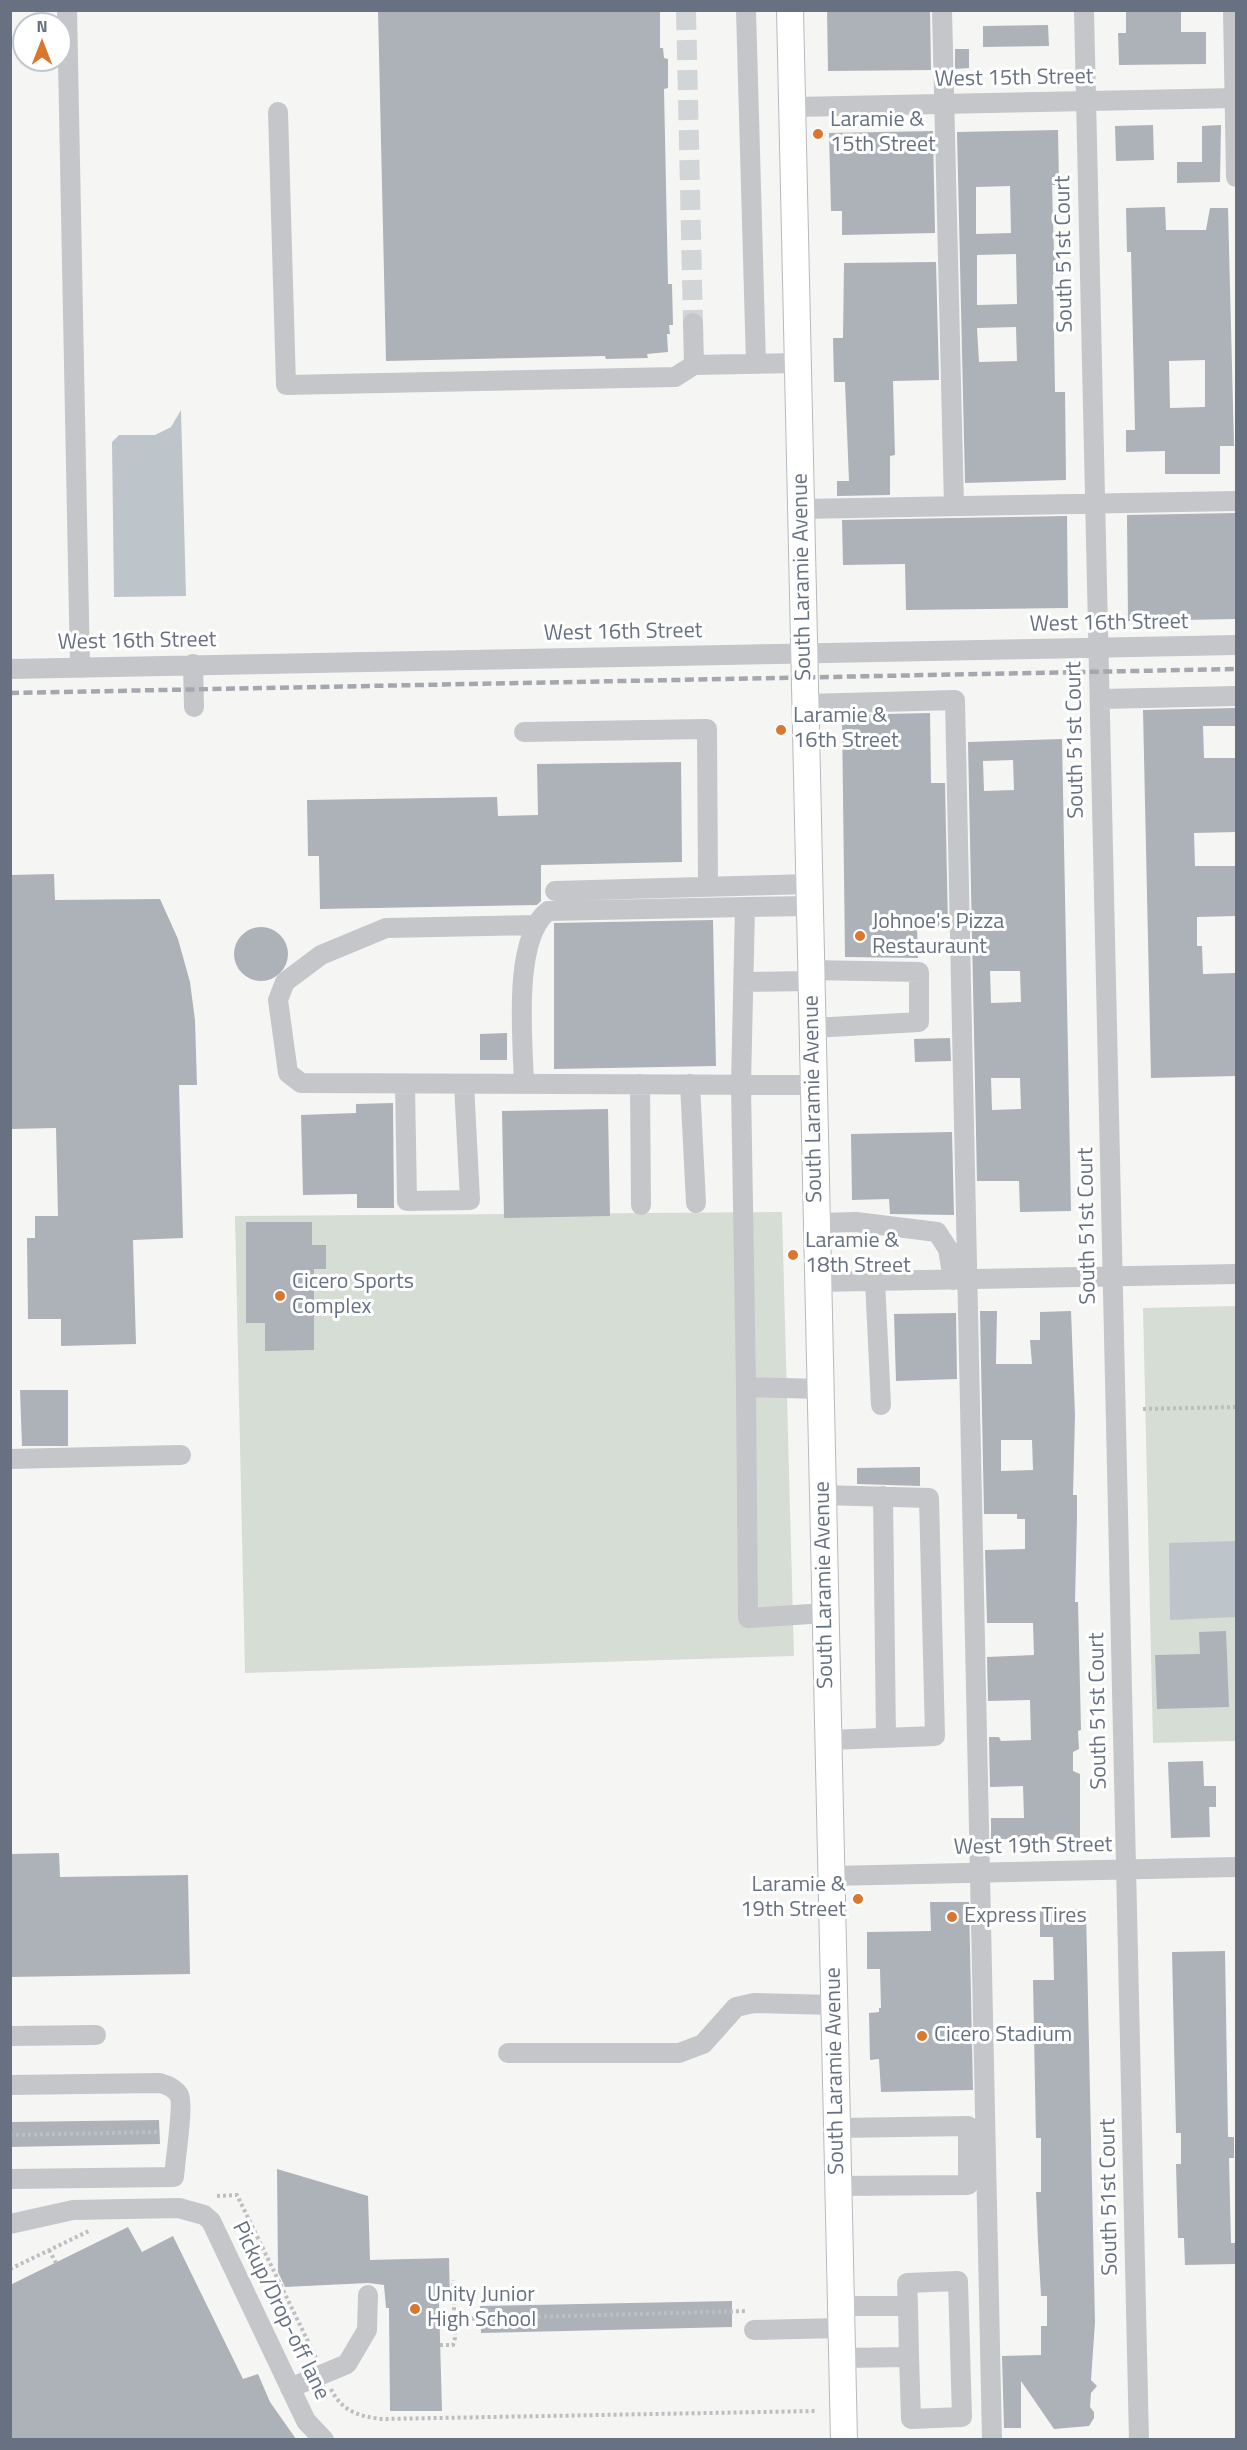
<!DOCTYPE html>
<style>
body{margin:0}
#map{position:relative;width:1247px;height:2450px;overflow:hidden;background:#f5f6f3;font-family:"Titillium Web",sans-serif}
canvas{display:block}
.frame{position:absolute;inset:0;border:12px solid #677182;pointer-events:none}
.north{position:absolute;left:12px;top:12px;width:60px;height:60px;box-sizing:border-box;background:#fff;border:2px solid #c2c6cd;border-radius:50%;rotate:0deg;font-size:16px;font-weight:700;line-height:24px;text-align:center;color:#677182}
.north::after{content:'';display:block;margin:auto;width:21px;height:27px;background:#d9772f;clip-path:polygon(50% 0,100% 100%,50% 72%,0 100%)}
</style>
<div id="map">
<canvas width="1247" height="2450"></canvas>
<div class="frame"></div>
<div class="north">N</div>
</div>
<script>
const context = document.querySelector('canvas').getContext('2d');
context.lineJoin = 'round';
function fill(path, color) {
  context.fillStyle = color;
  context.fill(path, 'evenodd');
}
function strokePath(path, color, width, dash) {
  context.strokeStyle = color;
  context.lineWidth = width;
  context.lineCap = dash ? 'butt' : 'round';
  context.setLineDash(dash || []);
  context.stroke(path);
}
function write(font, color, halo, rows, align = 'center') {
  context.font = font + ' "Titillium Web",sans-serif';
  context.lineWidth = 6;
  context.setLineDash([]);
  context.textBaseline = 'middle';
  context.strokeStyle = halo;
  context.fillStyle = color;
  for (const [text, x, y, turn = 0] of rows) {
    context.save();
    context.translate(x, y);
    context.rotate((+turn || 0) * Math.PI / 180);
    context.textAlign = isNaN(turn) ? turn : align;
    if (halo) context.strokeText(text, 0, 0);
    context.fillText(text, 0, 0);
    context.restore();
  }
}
fill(new Path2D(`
 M782 1212 794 1656 245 1673 235 1216Z
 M1236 1306V1741L1153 1743 1143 1308Z`), '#d6ddd4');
fill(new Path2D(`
 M181 410 186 596 114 597 112 442 119 435H155L171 427Z
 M1236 1541V1617L1170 1620 1169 1543Z`), '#bdc5ca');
fill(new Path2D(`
 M378 10H660V48H663L664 58 668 59V88L664 89 668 284H672L673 325H669L670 334H667L668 352 647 354 648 358 606 359 605 356 386 361Z
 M827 10H930L931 70 828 71Z
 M1126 10H1181V32H1206V64L1119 65 1118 33H1126Z
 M1048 25 1049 46 983 47V26Z
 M955 49H969V68L955 69Z
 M1153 125 1154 160 1116 161 1115 126Z
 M1221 125 1220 182 1177 183V162H1202V126Z
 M1058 130 1059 185H1052L1054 254H1057L1058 274H1053L1055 392H1065L1066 480 965 483 957 132ZM1010 186 1011 233 976 234V187ZM1016 254 1017 304 977 305V255ZM1016 327 1017 361 979 362 977 328Z
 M933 131 935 233 842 235V211H831L829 133Z
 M1165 207 1166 230H1206L1210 208H1228L1234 446H1220V474H1165V451L1126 452V430H1135L1131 252H1127L1126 208ZM1205 360V407L1170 408 1169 361Z
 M936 262 939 380 893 381 895 455 890 456V495L837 496V481H849L845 382H834L833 338H843L844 263Z
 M1236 513V619L1128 621 1127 515Z
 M1067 516 1068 608 906 610 905 564 843 565 842 520Z
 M1236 708V726H1203L1204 758H1236V832L1194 833 1195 866H1236V916L1197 917V946H1202L1203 974 1236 973V1076L1151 1078 1143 710Z
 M930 713 931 783H945L948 927H917L918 958 845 957 842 715Z
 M1062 739 1071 1211 1020 1212 1019 1181H977L968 742ZM1013 760 1014 790 984 791 983 761ZM990 971H1020L1021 1002 991 1003ZM991 1078H1020L1021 1109 992 1110Z
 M681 762 682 862 541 865V901L537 905 320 909 319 856H308L307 800 497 797 498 816 538 815 537 764Z
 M54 874 55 900 160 899 178 939 190 982 195 1020 197 1085H179L183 1238 133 1240 136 1344 61 1346V1319H28L27 1238H35V1216H58L56 1128 10 1129V875Z
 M713 920 716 1066 554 1069V923Z
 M234 954a27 27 0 1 1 54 0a27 27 0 1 1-54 0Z
 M507 1033V1060H480V1034Z
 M950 1038 951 1061 915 1062 914 1039Z
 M393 1103 394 1208H357V1194L303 1195 301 1115 356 1113V1104Z
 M608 1109 610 1216 504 1218 502 1111Z
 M952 1132 954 1215 890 1214 889 1199 852 1200 851 1134Z
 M246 1222H312V1245H326V1269H314V1350L265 1351V1323H246Z
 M980 1311H997L996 1364H1032L1030 1340H1040V1312L1071 1311 1075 1415 1073 1495H1077V1518L1075 1602H1078L1081 1730 1078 1731 1079 1749 1073 1752V1771L1080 1774V1840L991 1839V1818H1024L1023 1786 990 1787 989 1737H999L1001 1741 1031 1740 1030 1700 988 1701 987 1657 1034 1655 1033 1623H987L985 1550 1025 1549V1519H1017V1514H984ZM1001 1440H1032L1033 1470 1001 1471Z
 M956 1313 957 1379 896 1381 894 1314Z
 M20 1390H68V1446H22Z
 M920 1467V1486L857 1484V1468Z
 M1226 1631 1229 1707 1157 1709 1155 1655 1200 1654 1199 1632Z
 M1203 1761 1204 1786H1216V1807H1209L1210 1837 1171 1838 1168 1762Z
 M59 1853 60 1877 188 1875 190 1974 10 1977V1854Z
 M930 1902H969L973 2090 881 2092 879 2059 870 2060 869 2013 879 2012V2008H881L880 1969H867V1932L931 1931Z
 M1086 1909 1095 2322 1091 2380 1097 2386 1091 2393 1090 2407 1094 2412V2418L1089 2426 1054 2429 1021 2381V2428H1004L1002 2356 1041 2355V2326H1047V2296H1041L1038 2242 1036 2192H1041V2138H1036L1033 1980H1054L1053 1937H1040V1910Z
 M1225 1951 1228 2137H1234V2158H1229L1231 2243H1236V2264L1185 2265 1184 2238H1178L1176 2164H1181V2133H1176L1172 1952Z
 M159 2120 160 2144 10 2147V2122Z
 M277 2169 368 2196 370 2260 449 2258 450 2303H439L442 2411H390L389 2308H386L384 2285 368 2283 285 2287 278 2272Z
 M128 2227 142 2252 173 2236 243 2379 258 2374 270 2402 296 2439H10V2285Z
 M732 2301V2327L481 2333 480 2306Z`), '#adb1b8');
strokePath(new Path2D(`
 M686 10 693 323`), '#d2d5d7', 20, [20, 10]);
const major = new Path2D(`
 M790 10 844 2440`);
strokePath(major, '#b7b9bd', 28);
strokePath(new Path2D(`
 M1143 1409 1236 1407
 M10 2135 160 2132
 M217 2196 237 2195 316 2358
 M49 2250 56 2263
 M10 2269 91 2230
 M454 2319 747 2311
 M440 2345H453L455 2338 453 2280
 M331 2389C341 2411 360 2417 383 2419L816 2411`), '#bdbec1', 4, [3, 3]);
strokePath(new Path2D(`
 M67 10 80 668
 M746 10 756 364
 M942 10 954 506
 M1084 10 1139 2440
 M1233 10 1236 177
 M793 107 1236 98
 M278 112 286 385 675 377 694 365 798 363
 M693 323 694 365
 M801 509 1236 501
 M193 664 194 707
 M10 669 1236 645
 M1100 699 1236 696
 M806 704 955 700 992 2440
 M524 732 707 729 708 886
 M555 891 810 884
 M810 906 745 907 741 1085 746 1387 821 1389
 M536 925 386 928 321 955 285 982 278 1000 288 1073 301 1083 814 1085
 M811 970 919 972V1022L813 1028
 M744 982 812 981
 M405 1084 407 1201 470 1200 464 1084
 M524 1084C523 1041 512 940 548 911L745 907
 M640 1084 641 1205
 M690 1084 696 1203
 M817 1223 856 1222 937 1232 948 1249 953 1280
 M875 1281 881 1405
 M818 1282 1236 1274
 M746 1387 748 1618 826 1613
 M10 1459 181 1455
 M823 1495 929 1498 935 1736 829 1740
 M883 1496 886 1737
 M831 1876 1236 1867
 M10 2036 96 2035
 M508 2053H679L703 2044 736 2007 754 2003 834 2005
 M10 2085 160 2083C167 2085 175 2088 179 2095 184 2104 175 2162 174 2177L10 2179
 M837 2128 968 2126V2185L838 2186
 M10 2224 73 2210 179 2208 204 2215 211 2221 306 2421 324 2440
 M841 2306H908L909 2357 842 2358
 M908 2306 907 2283 958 2281 962 2417 911 2419 909 2357
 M754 2330 842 2328
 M290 2388 347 2364 367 2330 368 2295`), '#c4c6ca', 20);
strokePath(major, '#fff', 26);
strokePath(new Path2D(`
 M10 693 1236 669`), '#a4a8ae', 4.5, [9, 4.5]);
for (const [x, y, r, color] of [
 [818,134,6,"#d9772f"],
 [781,730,6,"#d9772f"],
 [860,936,6,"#d9772f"],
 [793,1255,6,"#d9772f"],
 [280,1296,6,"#d9772f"],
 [858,1899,6,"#d9772f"],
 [952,1917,6,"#d9772f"],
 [922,2036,6,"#d9772f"],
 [415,2309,6,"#d9772f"]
]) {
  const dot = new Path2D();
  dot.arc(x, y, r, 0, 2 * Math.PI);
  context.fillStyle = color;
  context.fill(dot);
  strokePath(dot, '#fff', 2);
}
write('22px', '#677182', '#fff', [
 ["West 15th Street",1014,79,-1],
 ["South 51st Court",1065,254,-91],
 ["South Laramie Avenue",803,577,-91],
 ["West 16th Street",1109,624,-1],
 ["West 16th Street",623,633,-1],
 ["West 16th Street",137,642,-1],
 ["South 51st Court",1076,740,-91],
 ["South Laramie Avenue",814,1099,-91],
 ["South 51st Court",1088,1226,-91],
 ["South Laramie Avenue",825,1585,-91],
 ["South 51st Court",1099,1711,-91],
 ["West 19th Street",1033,1847,-1],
 ["South Laramie Avenue",836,2071,-91],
 ["South 51st Court",1110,2197,-91],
 ["Pickup/Drop-off lane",280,2311,64]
]);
write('22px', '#677182', '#fff', [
 ["Laramie &",830,121],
 ["15th Street",830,146],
 ["Laramie &",793,717],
 ["16th Street",793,742],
 ["Johnoe's Pizza",872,923],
 ["Restauraunt",872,948],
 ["Laramie &",805,1242],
 ["18th Street",805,1267],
 ["Cicero Sports",292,1283],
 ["Complex",292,1308],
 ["Laramie &",846,1886,"right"],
 ["19th Street",846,1911,"right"],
 ["Express Tires",964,1917],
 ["Cicero Stadium",934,2036],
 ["Unity Junior",427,2296],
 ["High School",427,2321]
], 'left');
</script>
